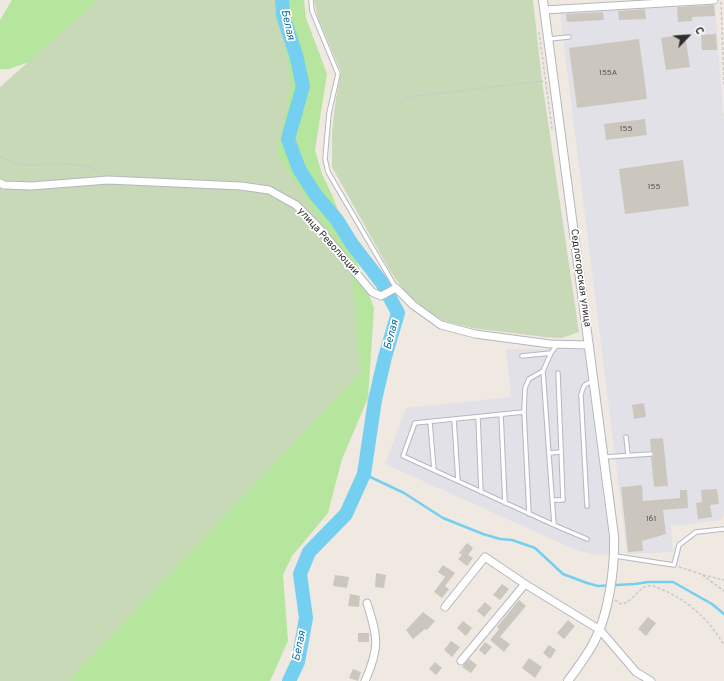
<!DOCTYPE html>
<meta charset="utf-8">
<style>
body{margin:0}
#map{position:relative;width:724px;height:681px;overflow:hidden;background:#efe9e1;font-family:Overpass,sans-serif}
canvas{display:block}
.north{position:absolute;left:668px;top:16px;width:40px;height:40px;-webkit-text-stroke:3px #fff;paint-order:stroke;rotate:65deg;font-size:11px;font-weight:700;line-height:16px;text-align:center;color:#2e2e2e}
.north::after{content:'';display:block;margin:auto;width:14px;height:18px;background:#2e2e2e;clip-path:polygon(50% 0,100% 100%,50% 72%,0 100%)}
</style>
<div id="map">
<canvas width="724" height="681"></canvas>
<div class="north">С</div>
</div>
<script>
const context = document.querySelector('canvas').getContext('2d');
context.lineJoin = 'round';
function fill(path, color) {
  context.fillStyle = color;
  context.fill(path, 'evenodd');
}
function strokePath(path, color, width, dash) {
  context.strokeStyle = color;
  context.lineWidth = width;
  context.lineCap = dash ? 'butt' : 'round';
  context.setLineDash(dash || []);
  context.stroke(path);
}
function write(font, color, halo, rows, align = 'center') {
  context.font = font + ' Overpass,sans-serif';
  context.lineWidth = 3.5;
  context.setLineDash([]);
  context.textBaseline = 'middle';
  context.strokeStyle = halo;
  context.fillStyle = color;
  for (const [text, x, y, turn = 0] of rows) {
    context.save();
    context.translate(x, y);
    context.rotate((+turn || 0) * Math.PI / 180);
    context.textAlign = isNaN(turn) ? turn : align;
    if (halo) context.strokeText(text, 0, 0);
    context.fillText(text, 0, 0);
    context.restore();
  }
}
fill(new Path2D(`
 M715 5 723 113 724 114V512L722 520 693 524 671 526 673 552 627 554 560 13Z
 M506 349 584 350 611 554 596 555 576 550 385 464 406 408 511 397Z`), '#e3e1e8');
fill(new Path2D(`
 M12 0H304L306 18 327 74 315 150 322 174 333 197 374 308 368 398 342 459 328 513 292 556 283 575 288 641 270 681H0L55 53 9 69H0V20Z`), '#b6e59e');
fill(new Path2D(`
 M95 0H278L291 84 277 155 351 267 361 372 68 681H0V87L94 4Z
 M314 0H533L542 81 579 332 562 338 544 337 472 328 444 321 424 308 405 292 390 271 332 167V133L336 98 341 72 318 18Z`), '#c8d9b8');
strokePath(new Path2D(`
 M364 474 404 493 443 518 483 534 500 539 512 540 535 548 563 574 587 583 598 586 635 584 648 582H673L712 604 724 614`), '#75cff0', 2.5);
strokePath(new Path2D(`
 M282 0 283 15 296 55 303 86 288 139 299 169 315 194 337 220 352 244 382 283 398 313 385 357 375 400 364 474 346 514 309 552 300 574 306 618 298 662 289 681`), '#75cff0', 14);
fill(new Path2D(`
 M714 5 715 16 692 17V21L678 22 677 7Z
 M645 9 646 19 619 20 618 11Z
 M603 12 604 20 567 22 566 14Z
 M685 34 690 67 666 70 661 38Z
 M716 34 717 50H702L701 35Z
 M639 39 647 99 577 108 569 48Z
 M645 119 647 135 606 140 604 124Z
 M683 160 689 206 625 214 619 169Z
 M644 403 646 417 634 419 632 405Z
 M663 438 668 486 654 487 651 457 654 456V453L651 451 650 439Z
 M642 485 643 501 680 498V490H687L688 508 663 510 666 534 642 541 643 551 628 552 621 487Z
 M717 489 719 504 710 505 712 517 698 519 696 503 702 502 701 490Z
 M467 543 473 548 468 555 473 558 467 566 458 559 462 555 459 553Z
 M443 565 455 573 445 586 449 589 442 598 434 592 445 577 438 572Z
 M376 573 386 575 384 588 375 587Z
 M335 575 349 577 347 588 333 586Z
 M502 584 509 589 500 600 493 595Z
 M350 594 360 596 359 607 348 606Z
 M519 600 526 606 500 637 510 644 504 652 490 640 499 629 497 627Z
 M485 602 492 608 484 617 477 611Z
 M423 612 435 621 427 630 425 629 413 639 406 630Z
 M648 617 656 623 646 636 638 629Z
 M568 620 575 626 564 639 557 633Z
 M463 621 472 628 466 636 457 628Z
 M358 633H369V642H358Z
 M451 641 460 647 452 657 444 650Z
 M485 642 492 647 485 655 479 650Z
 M549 645 556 650 550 659 543 653Z
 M529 658 542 667 535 678 522 668Z
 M469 659 477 665 471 673 462 667Z
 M435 662 442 668 436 675 429 669Z
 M353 669 361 672 358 681 349 678Z`), '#cbc7bf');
const service = new Path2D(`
 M311 0 312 11 338 74 329 113 325 159 328 172 396 288
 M549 39 569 37
 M522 356 551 353
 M524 412 415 423 403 456 554 525 587 539
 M501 414 505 503
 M478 417 481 492
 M454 419 458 481
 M430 422 434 470
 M626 437 628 455
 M549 453 561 452
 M605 457 651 454
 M552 500H563L558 373
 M587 506 581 395C583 387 584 383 593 382
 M529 514 524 412 525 388 529 379 543 371
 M554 525 543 371 551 353 557 345
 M615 556 674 565 679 545 696 532 724 529`);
const minor = new Path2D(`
 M544 10 714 0
 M0 183 4 185 31 186 108 180 241 186 269 190 296 205 317 226 372 292 381 296 396 288 413 305 441 325 475 334 550 344 589 345
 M445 607 485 557 525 584 600 630 636 672 651 681
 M461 661 525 584
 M365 681C380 647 378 638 367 603`);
const tertiary = new Path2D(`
 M543 0 614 536C615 567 609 614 594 642 587 656 577 668 568 681`);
strokePath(service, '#b4b7c1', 5.5);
strokePath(minor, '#b4b7c1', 9);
strokePath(tertiary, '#b4b7c1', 10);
strokePath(new Path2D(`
 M721 2 724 84
 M539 32 552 129
 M406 97 545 81
 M0 157 21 165 68 164 92 167 100 174
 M679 567 701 574 724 591
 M703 575 724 580
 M615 600 621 604C635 601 639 586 648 586 654 585 660 589 666 591 693 605 708 619 724 645`), '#c9c9c9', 1.5, [3, 2]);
strokePath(service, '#fff', 3.5);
strokePath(minor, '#fff', 7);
strokePath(tertiary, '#fff', 8);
write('8px', '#555452', null, [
 ["155А",608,73],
 ["155",626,129],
 ["155",654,187],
 ["161",651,519]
]);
write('10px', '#2e2e2e', '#fff', [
 ["улица Революции",328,242,48],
 ["Седлогорская улица",580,278,82]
]);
write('italic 11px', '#0d6fa3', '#fff', [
 ["Белая",287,25,77],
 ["Белая",392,335,-75],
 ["Белая",300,646,-78]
]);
</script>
